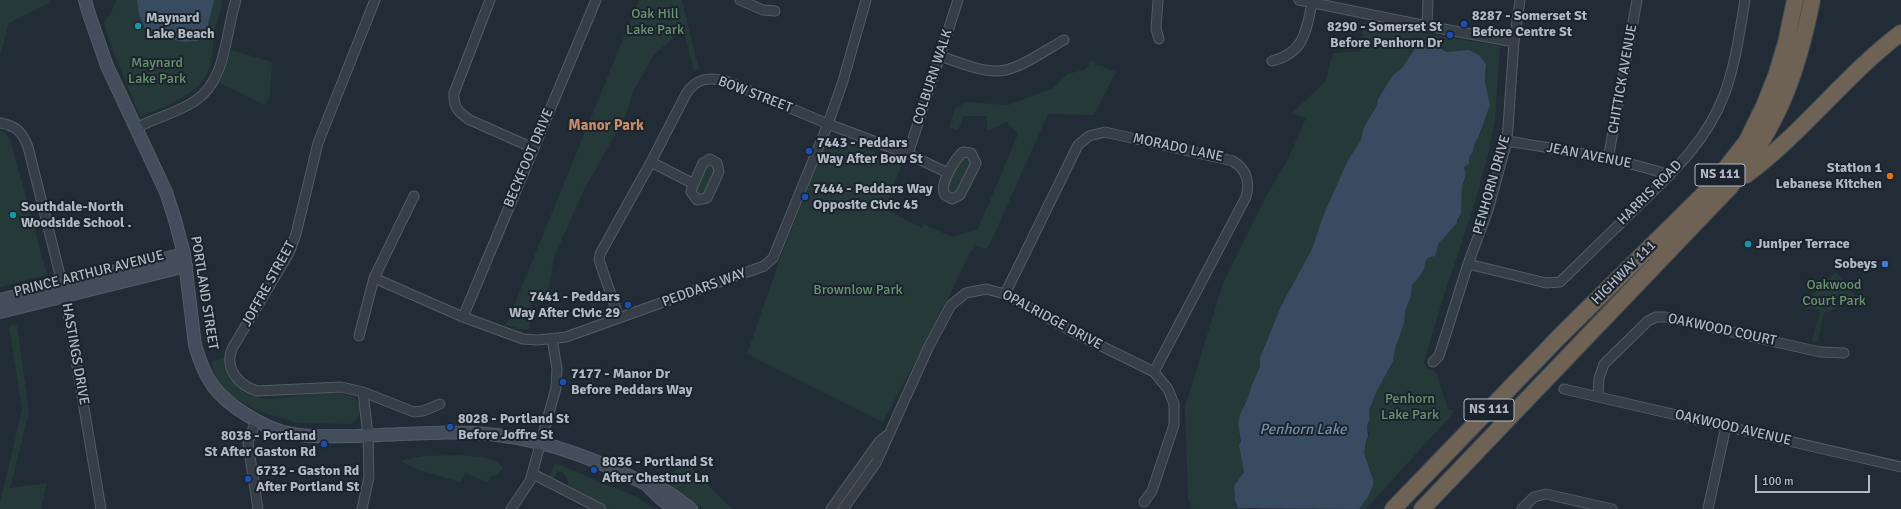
<!DOCTYPE html>
<style>
body{margin:0}
#map{position:relative;width:1901px;height:509px;overflow:hidden;background:#222c37;font-family:Signika,sans-serif}
canvas{display:block}
.scale{position:absolute;left:1755px;top:475px;width:115px;height:18px;box-sizing:border-box;border:2px solid #b0b9c4;border-top:0;padding-left:5px;font-size:12px;line-height:14px;white-space:nowrap;color:#b0b9c4;-webkit-text-stroke:3px #1b232c;paint-order:stroke}
</style>
<div id="map">
<canvas width="1901" height="509"></canvas>
<div class="scale">100 m</div>
</div>
<script>
const context = document.querySelector('canvas').getContext('2d');
context.lineJoin = 'round';
function fill(path, color) {
  context.fillStyle = color;
  context.fill(path, 'evenodd');
}
function strokePath(path, color, width, dash) {
  context.strokeStyle = color;
  context.lineWidth = width;
  context.lineCap = dash ? 'butt' : 'round';
  context.setLineDash(dash || []);
  context.stroke(path);
}
function write(font, color, halo, rows, align = 'center') {
  context.font = font + ' Signika,sans-serif';
  context.lineWidth = 4;
  context.setLineDash([]);
  context.textBaseline = 'middle';
  context.strokeStyle = halo;
  context.fillStyle = color;
  for (const [text, x, y, turn = 0] of rows) {
    context.save();
    context.translate(x, y);
    context.rotate((+turn || 0) * Math.PI / 180);
    context.textAlign = isNaN(turn) ? turn : align;
    if (halo) context.strokeText(text, 0, 0);
    context.fillText(text, 0, 0);
    context.restore();
  }
}
fill(new Path2D(`
 M0 0H49V3L9 23 0 56Z
 M116 0H137C140 42 163 39 197 41L200 37 206 33 214 0H222C222 10 217 20 215 30 212 42 214 55 210 66 202 95 164 106 140 117L111 46 104 22 111 13Z
 M639 0H682L699 70 694 71 683 29 653 56 633 92 626 115 584 190 554 257 548 293 532 297 529 329H513L517 327 506 325Z
 M1364 23 1500 46 1495 118 1488 155 1473 209 1445 292 1424 362 1427 368 1436 372 1448 409 1455 411 1366 509H1359L1368 497 1373 486V479L1364 453 1369 434 1367 426 1370 419 1369 410 1377 391 1393 361 1395 349 1404 324 1405 311 1411 296 1412 285 1420 276 1424 269V263L1428 258 1433 257 1439 243 1455 226 1461 214 1462 187 1466 175 1464 167 1469 164V157C1476 152 1472 144 1478 138L1490 105 1485 82 1487 70 1486 64 1481 58 1469 50 1446 52 1436 45 1428 43 1416 47 1402 68 1393 75 1378 100 1361 140 1348 160 1323 216 1312 249 1281 306 1260 358V366L1252 385 1247 400 1240 414 1238 424 1244 472 1234 486 1235 505 1238 508 1250 509H1193L1188 500 1185 407 1223 283 1265 198 1287 161 1306 118 1291 114 1325 82 1333 53 1360 51Z
 M231 50 272 62 270 96 265 105 220 83Z
 M1091 60 1095 61V66H1101L1116 72 1094 115 1048 114 990 244 985 249 976 246 970 252 940 315 883 422 747 354 781 256 828 137 833 136 902 163 885 209 922 228 923 224 952 237 978 229 1018 134 1007 122 987 131V116H964L958 130 949 127 956 107 962 108 965 102 1008 105 1053 88 1068 74 1086 69Z
 M0 131 4 132 10 139 47 275 0 287Z
 M964 157 970 160V162L956 191 949 192 947 187 958 164Z
 M710 165H713L715 174 704 197 696 194C696 186 703 169 710 165Z
 M1836 272 1857 298 1828 312H1824L1818 342 1812 341 1820 310 1800 306Z
 M17 325 29 412 10 488 47 483 41 509H0V503L22 410 9 326Z
 M224 357C223 367 226 374 233 382 260 413 296 391 331 393 337 393 346 394 352 397 363 402 361 418 352 424L298 423 258 411 227 393 217 379 211 362Z
 M462 455C475 457 496 456 503 468L496 475 490 477 488 483 466 473 460 482 416 469 402 462 403 460 424 456Z
 M684 460 732 509H704L666 482Z
 M555 463 635 496 654 509H610L569 488 567 478 562 472 557 471 554 478H548Z`), '#253939');
fill(new Path2D(`
 M137 0H214V1L206 33 197 41 184 42 161 37 151 34 145 28 139 15Z
 M1428 43 1436 45 1446 52 1469 50 1479 55 1486 64 1485 82 1490 105 1478 138C1472 144 1476 151 1469 157V164L1464 167 1466 174 1462 187 1461 214 1457 220V223L1439 243 1435 256 1428 258 1425 262 1424 269 1420 276 1412 285 1411 296 1405 311 1404 324 1395 349 1393 361 1377 391 1369 410 1370 419 1367 426 1368 437 1366 442 1364 453 1373 479V486L1368 497 1359 509 1238 508 1235 501 1234 486 1244 472 1239 445 1241 442 1238 424 1240 414 1247 400 1252 385 1260 366V358L1281 306 1312 249 1323 216 1348 160 1361 140 1363 129 1376 107 1378 99 1393 75 1402 68 1416 47Z`), '#394b60');
const street = new Path2D(`
 M375 0 318 143 296 234 289 253 233 347C223 367 238 385 257 391L341 387 363 392 414 412 423 411 440 404
 M490 0 454 93C453 107 459 113 470 120L533 148
 M740 0 763 10 775 11
 M1158 0 1156 29 1159 39
 M1299 0 1427 26 1514 42
 M1427 26 1428 0
 M940 56C958 62 978 71 997 71 1018 71 1045 50 1064 40
 M1272 61C1304 53 1306 32 1312 3
 M0 123C16 126 22 131 28 147L65 295 101 509
 M136 128C155 118 177 113 195 101 227 80 225 33 236 0
 M1507 141C1562 150 1617 158 1670 175
 M963 152 971 153 976 163 960 195 952 199 945 195C938 186 955 159 963 152Z
 M908 154 958 0
 M710 159 717 163 719 172 707 198 697 200 691 192 692 188 703 163Z
 M1608 159 1637 0
 M651 162 694 184
 M1468 264 1546 283 1560 282C1586 257 1611 232 1637 207 1671 174 1707 141 1724 95 1735 67 1740 30 1745 0
 M374 278 463 317 523 339 538 340 566 337 764 266 773 258 828 124 843 81 866 0
 M1005 294 1078 145 1089 136 1105 132 1233 161C1247 170 1250 182 1246 197L1154 372
 M463 317 596 0
 M619 318 599 260 600 254 651 162 686 94C696 78 709 77 726 81L828 124 908 154 948 173
 M359 336 374 278 414 196
 M1433 362 1439 356 1468 264 1488 210 1507 141 1514 42 1520 0
 M1564 389 1901 467
 M1598 397 1599 378 1604 364 1648 321 1656 317H1665L1820 352 1844 353
 M256 420 248 443 258 509
 M533 474 601 509
 M362 509 369 477 368 435 363 392
 M511 509 530 481 556 388 557 369 552 339
 M831 509 879 442 886 436
 M843 509 876 463 929 346 951 305 966 293 986 289 1005 294 1075 333 1154 372 1168 389 1174 404V425L1152 491 1144 502
 M1522 509 1534 497 1546 494 1612 509
 M1708 509 1726 426`);
const secondary = new Path2D(`
 M85 0 89 14 107 66 166 192 175 220 184 254 195 345C205 380 216 396 247 415 258 422 270 428 283 432 307 438 333 436 358 436 405 434 451 430 497 435 554 442 596 460 646 484 652 488 660 488 666 491 675 496 683 503 691 509
 M0 300 184 254
 M0 312 186 266
 M648 486 660 498 674 509`);
const highway = new Path2D(`
 M1746 175C1803 133 1845 75 1901 33
 M1393 509 1559 337 1712 186 1747 141 1764 106 1776 76 1786 43 1795 0
 M1422 509 1730 187C1778 125 1797 76 1812 0`);
strokePath(street, '#535c66', 11);
strokePath(secondary, '#535c66', 14);
strokePath(highway, '#404952', 18);
strokePath(street, '#363e48', 9);
strokePath(secondary, '#444d5b', 12);
strokePath(highway, '#6d6253', 16);
for (const [x, y, r, color] of [
 [1464,24,4,"#1a4fb4"],
 [138,26,4,"#0f9aa8"],
 [1450,35,4,"#1a4fb4"],
 [809,151,4,"#1a4fb4"],
 [1890,176,4,"#e8710a"],
 [805,197,4,"#1a4fb4"],
 [13,215,4,"#0f9aa8"],
 [1748,244,4,"#0f9aa8"],
 [1885,264,4,"#3f7fe0"],
 [628,305,4,"#1a4fb4"],
 [563,382,4,"#1a4fb4"],
 [450,427,4,"#1a4fb4"],
 [324,444,4,"#1a4fb4"],
 [594,470,4,"#1a4fb4"],
 [248,479,4,"#1a4fb4"]
]) {
  const dot = new Path2D();
  dot.arc(x, y, r, 0, 2 * Math.PI);
  context.fillStyle = color;
  context.fill(dot);
  strokePath(dot, '#1b232c', 1.5);
}
for (const [x, y, w] of [
 [1720,175,50],
 [1489,410,50]
]) {
  const box = new Path2D();
  box.roundRect(x - w / 2, y - 11, w, 22, 3);
  context.fillStyle = '#1b232c';
  context.fill(box);
  strokePath(box, '#b0b9c4', 1);
}
write('bold 13px', '#b0b9c4', null, [
 ["NS 111",1720,175],
 ["NS 111",1489,410]
]);
write('14px', '#699371', '#1b232c', [
 ["Oak Hill",655,14],
 ["Lake Park",655,30],
 ["Maynard",157,63],
 ["Lake Park",157,79],
 ["Oakwood",1834,285],
 ["Court Park",1834,301],
 ["Brownlow Park",858,290],
 ["Penhorn",1410,399],
 ["Lake Park",1410,415]
]);
write('bold 14px', '#b0b9c4', '#1b232c', [
 ["8287 - Somerset St",1472,16],
 ["Before Centre St",1472,32],
 ["Maynard",146,18],
 ["Lake Beach",146,34],
 ["8290 - Somerset St",1442,27,"right"],
 ["Before Penhorn Dr",1442,43,"right"],
 ["7443 - Peddars",817,143],
 ["Way After Bow St",817,159],
 ["Station 1",1882,168,"right"],
 ["Lebanese Kitchen",1882,184,"right"],
 ["7444 - Peddars Way",813,189],
 ["Opposite Civic 45",813,205],
 ["Southdale-North",21,207],
 ["Woodside School .",21,223],
 ["Juniper Terrace",1756,244],
 ["Sobeys",1877,264,"right"],
 ["7441 - Peddars",620,297,"right"],
 ["Way After Civic 29",620,313,"right"],
 ["7177 - Manor Dr",571,374],
 ["Before Peddars Way",571,390],
 ["8028 - Portland St",458,419],
 ["Before Joffre St",458,435],
 ["8038 - Portland",316,436,"right"],
 ["St After Gaston Rd",316,452,"right"],
 ["8036 - Portland St",602,462],
 ["After Chestnut Ln",602,478],
 ["6732 - Gaston Rd",256,471],
 ["After Portland St",256,487]
], 'left');
write('14px', '#b0b9c4', '#1b232c', [
 ["COLBURN WALK",933,77,-72],
 ["CHITTICK AVENUE",1623,79,-80],
 ["BOW STREET",755,95,21],
 ["MORADO LANE",1178,148,12],
 ["JEAN AVENUE",1589,156,11],
 ["BECKFOOT DRIVE",529,158,-67],
 ["PENHORN DRIVE",1492,185,-74],
 ["HARRIS ROAD",1650,193,-45],
 ["HIGHWAY 111",1624,273,-45],
 ["PRINCE ARTHUR AVENUE",89,274,-14],
 ["JOFFRE STREET",269,284,-61],
 ["PEDDARS WAY",704,288,-20],
 ["PORTLAND STREET",204,293,81],
 ["OPALRIDGE DRIVE",1052,320,28],
 ["OAKWOOD COURT",1722,330,12],
 ["HASTINGS DRIVE",75,354,80],
 ["OAKWOOD AVENUE",1733,428,13]
]);
write('bold 15px', '#cc8c63', '#1b232c', [
 ["Manor Park",606,126]
]);
write('italic 15px', '#728ba6', '#1b232c', [
 ["Penhorn Lake",1303,430]
]);
</script>
